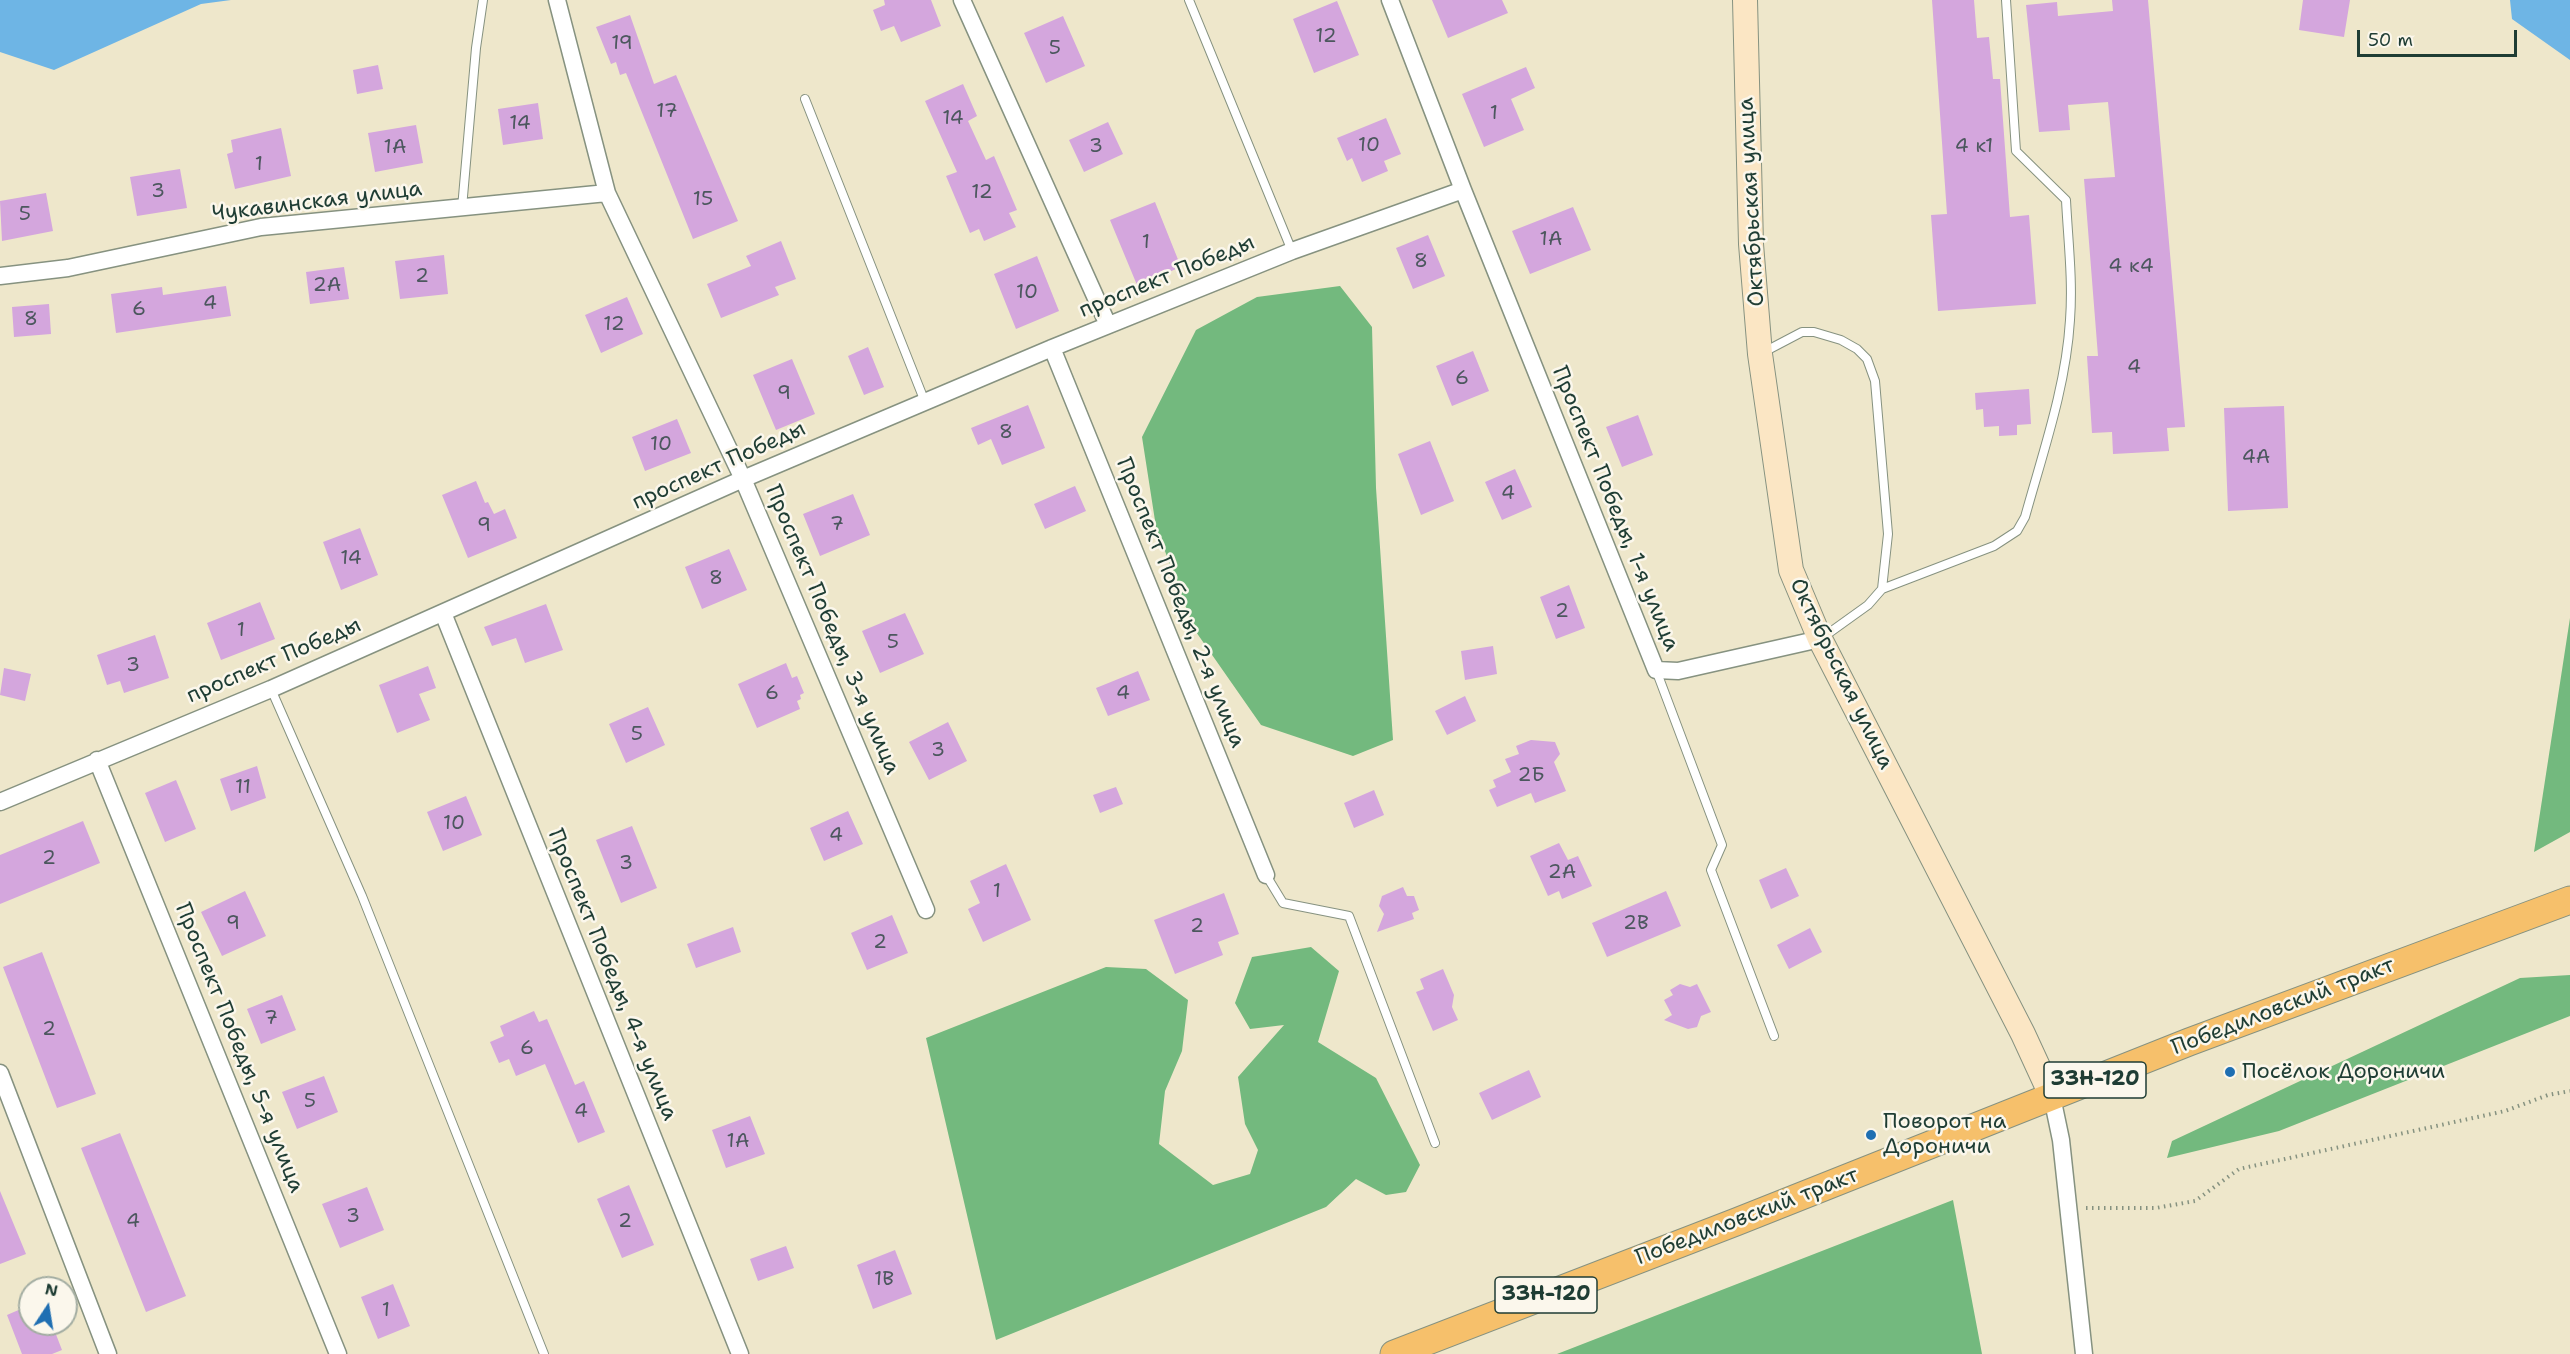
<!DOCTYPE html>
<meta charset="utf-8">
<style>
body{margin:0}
#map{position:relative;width:2570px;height:1354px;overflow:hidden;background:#eee7cb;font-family:"Shantell Sans",sans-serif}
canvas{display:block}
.north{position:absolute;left:18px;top:1276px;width:60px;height:60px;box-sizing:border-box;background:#fbf7ec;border:2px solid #a3ada2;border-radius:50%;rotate:12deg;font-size:16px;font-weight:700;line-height:24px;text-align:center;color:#1f3d34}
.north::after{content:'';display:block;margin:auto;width:21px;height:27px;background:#1f6fb2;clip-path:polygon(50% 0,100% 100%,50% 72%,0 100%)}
.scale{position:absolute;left:2357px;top:30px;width:160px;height:27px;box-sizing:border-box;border:3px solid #1f3d34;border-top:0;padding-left:8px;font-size:18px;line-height:21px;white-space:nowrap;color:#1f3d34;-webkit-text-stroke:4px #fbf7ec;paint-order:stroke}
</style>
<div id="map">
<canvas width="2570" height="1354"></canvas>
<div class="north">N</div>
<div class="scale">50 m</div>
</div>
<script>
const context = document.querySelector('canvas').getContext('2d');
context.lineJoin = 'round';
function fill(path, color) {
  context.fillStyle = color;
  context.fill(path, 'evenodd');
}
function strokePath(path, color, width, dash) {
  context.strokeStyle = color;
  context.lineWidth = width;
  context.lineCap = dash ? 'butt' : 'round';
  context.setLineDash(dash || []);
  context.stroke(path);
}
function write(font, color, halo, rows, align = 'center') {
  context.font = font + ' "Shantell Sans",sans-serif';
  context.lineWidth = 5;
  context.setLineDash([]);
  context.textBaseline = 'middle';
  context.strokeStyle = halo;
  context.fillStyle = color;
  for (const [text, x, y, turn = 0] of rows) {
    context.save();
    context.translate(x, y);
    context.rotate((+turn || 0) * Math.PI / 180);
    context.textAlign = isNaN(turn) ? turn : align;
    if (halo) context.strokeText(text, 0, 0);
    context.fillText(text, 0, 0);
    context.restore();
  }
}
fill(new Path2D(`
 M1340 286 1372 327 1376 488 1393 740 1353 756 1261 725 1194 629 1156 527 1142 437 1196 330 1257 297Z
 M2570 618V832L2534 852Z
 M1311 947 1339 971 1318 1042 1376 1078 1420 1165 1406 1192 1386 1195 1356 1179 1326 1207 996 1340 926 1038 1106 967 1146 969 1188 1000 1182 1051 1165 1091 1159 1144 1213 1185 1250 1174 1258 1150 1245 1124 1238 1077 1284 1025 1250 1029 1235 1003 1252 957Z
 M2570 975V1016L2279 1131 2167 1158 2172 1141 2520 978Z
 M1953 1200 1982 1354H1557Z`), '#73b97e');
fill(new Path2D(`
 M0 0H231L201 4 54 70 0 52Z
 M2510 0H2570V60L2512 19Z`), '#6eb5e5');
fill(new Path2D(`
 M884 0H931L941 26 901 42 894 26 881 31 873 10 885 5Z
 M1432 0H1502L1508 13 1448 38Z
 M1932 0H1974L1977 38 1989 37 1993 79H2000L2010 217 2029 215 2036 304 1938 311 1931 215 1947 214Z
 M2112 0H2148L2185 427 2167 428 2169 451 2113 454 2112 432 2092 433 2087 356H2098L2084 179 2115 177 2108 102 2068 105 2070 130 2039 132 2026 5 2057 2 2058 16 2113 11Z
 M2303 0H2350L2344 37 2299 30Z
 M1337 1 1359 55 1314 73 1293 19Z
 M630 15 654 84 676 75 738 221 693 239 626 73 620 75 616 62 611 64 596 27Z
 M1063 16 1085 66 1046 83 1024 33Z
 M378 65 383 89 357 94 353 70Z
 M1526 67 1535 88 1511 99 1524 130 1484 147 1462 94Z
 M963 84 977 116 968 121 986 160 994 156 1017 210 1009 213 1016 227 984 241 979 229 970 233 946 176 957 172 925 101Z
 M538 103 543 139 503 145 498 109Z
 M1386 118 1401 154 1384 161 1388 171 1362 182 1352 158 1347 161 1337 138Z
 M1108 122 1123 154 1084 172 1069 140Z
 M416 125 423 163 375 172 368 133Z
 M281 128 291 176 235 189 227 154 233 152 231 140Z
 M180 169 187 208 137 216 130 177Z
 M46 193 53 231 2 241 0 201Z
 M1155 202 1181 267 1137 285 1110 220Z
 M1573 207 1591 250 1530 274 1512 231Z
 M1428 235 1445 276 1413 289 1396 248Z
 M781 241 796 279 775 287 779 295 721 318 707 284 751 266 746 256Z
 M444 255 448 294 400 299 395 261Z
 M1037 256 1059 311 1016 329 994 274Z
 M344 267 349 299 310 304 306 272Z
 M226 286 231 316 116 333 111 294 162 287 163 295Z
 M627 297 643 334 601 353 585 315Z
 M49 304 51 334 14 337 12 307Z
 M868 347 884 387 864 395 848 356Z
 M1473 351 1489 391 1452 406 1436 366Z
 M792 359 815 414 776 430 753 375Z
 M2029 389 2031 424 2017 425V435L1999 436V426L1984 427 1983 409 1976 410 1975 393Z
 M1028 405 1045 448 1002 465 991 439 978 445 971 428Z
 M2284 406 2288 508 2228 511 2224 408Z
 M1638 415 1653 455 1622 467 1606 427Z
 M677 419 691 453 645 471 632 437Z
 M1430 441 1454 501 1421 515 1398 454Z
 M1515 469 1532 507 1502 520 1485 482Z
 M476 481 485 503 488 502 494 514 505 509 517 538 468 558 442 495Z
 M1075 486 1086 511 1045 529 1034 504Z
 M853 494 870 535 820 556 803 514Z
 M360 528 378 575 341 590 323 542Z
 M729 549 747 590 702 609 685 567Z
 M1569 585 1585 628 1556 639 1540 597Z
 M260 602 275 639 221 660 207 623Z
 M546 604 563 650 525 663 516 638 492 646 484 627Z
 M905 613 924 654 880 673 862 631Z
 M155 635 169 678 124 693 120 681 107 685 97 655Z
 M1493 646 1497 674 1465 680 1461 651Z
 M786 663 792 678 797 676 804 693 800 695 801 699 797 701 800 709 757 728 738 684Z
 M428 666 436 688 419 694 430 720 397 733 379 685Z
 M4 668 31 674 25 701 0 695Z
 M1138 671 1150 700 1108 716 1096 688Z
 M1465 696 1476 721 1447 735 1435 711Z
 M648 707 665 745 626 763 609 724Z
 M948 722 967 761 929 780 909 742Z
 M1531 740 1555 742 1560 754 1554 762 1566 791 1535 803 1531 793 1497 807 1489 790 1496 787 1493 780 1511 772 1505 759 1519 754 1516 746Z
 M257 766 266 798 231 811 220 779Z
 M176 780 196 829 165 842 145 793Z
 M1116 787 1123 804 1100 813 1093 795Z
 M1374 790 1384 815 1354 828 1344 803Z
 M466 796 482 835 443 851 427 812Z
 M848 811 863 844 824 861 810 828Z
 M83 821 100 863 0 904V855Z
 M632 826 657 888 621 903 596 840Z
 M1559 843 1568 860 1578 856 1592 886 1562 899 1559 891 1548 896 1530 856Z
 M1006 864 1031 920 983 942 968 909 980 903 970 881Z
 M1786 868 1799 896 1771 909 1759 880Z
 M1403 887 1407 896H1414L1419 910 1412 913 1414 919 1377 932 1384 914 1379 906 1382 896Z
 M245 891 266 936 222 956 201 912Z
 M1666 891 1681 926 1607 957 1592 923Z
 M1224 893 1239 934 1218 942 1223 955 1175 974 1154 920Z
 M892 915 908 953 867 970 851 933Z
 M733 927 741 952 696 968 687 944Z
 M1810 928 1822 952 1789 969 1777 945Z
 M42 952 96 1094 57 1108 3 967Z
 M1443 969 1454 995 1452 1007 1458 1020 1433 1031 1416 992 1424 989 1420 979Z
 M1680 984 1690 987 1697 984 1711 1012 1701 1016 1697 1027 1688 1029 1664 1020 1672 1015 1664 1000 1673 995 1670 990Z
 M282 995 296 1030 261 1044 247 1009Z
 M534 1011 539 1022 547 1019 575 1085 584 1081 605 1132 578 1143 545 1064 516 1076 509 1059 499 1063 490 1042 504 1036 500 1026Z
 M1529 1070 1541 1097 1492 1120 1479 1093Z
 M324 1076 338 1112 297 1129 282 1092Z
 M750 1116 765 1154 726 1168 712 1130Z
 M120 1133 186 1296 146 1312 81 1148Z
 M629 1185 654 1245 622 1258 597 1199Z
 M367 1187 384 1230 340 1248 322 1204Z
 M0 1191 26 1254 0 1264Z
 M786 1246 794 1268 758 1281 750 1259Z
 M895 1250 912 1294 873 1309 857 1265Z
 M393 1284 410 1326 378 1339 361 1297Z
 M30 1305V1324H52L62 1350 52 1354H22L7 1315Z`), '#d4a6dd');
const lane = new Path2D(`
 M1189 0 1292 251
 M805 99 925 402
 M462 208 476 48 483 0
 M1762 353 1802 332H1814L1841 340 1857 349 1867 359 1875 381 1888 534 1882 589
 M1822 638 1868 605 1882 589 1994 546 2017 531 2025 517C2043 452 2066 387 2070 320 2073 280 2068 240 2066 200L2016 151 2006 0
 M1656 670 1722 845 1711 870 1774 1036
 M271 689 362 896 544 1354
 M1266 875 1283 903 1349 916 1435 1143`);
const street = new Path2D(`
 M557 0 607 193 743 479 926 910
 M962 0 1108 325
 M1390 0 1463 190 1656 670 1678 671 1820 639
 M0 276 68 268 261 227 607 193
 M1052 348 1266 875
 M443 613 740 1354
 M97 760 338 1354
 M0 802 271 689 743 479 1052 348 1292 251 1463 190
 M0 1073 108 1354
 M2052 1097 2061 1140 2084 1354`);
const secondary = new Path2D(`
 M1745 0 1751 244 1760 354 1791 570 1820 639 2023 1034 2052 1097`);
const primary = new Path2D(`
 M1394 1354 1736 1222 2189 1042 2570 900`);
strokePath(lane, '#869280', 10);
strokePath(street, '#869280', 19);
strokePath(secondary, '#869280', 26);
strokePath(primary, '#869280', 29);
strokePath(new Path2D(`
 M2086 1208H2156L2195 1201 2239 1169 2505 1111 2548 1095 2570 1091`), '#869280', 4, [1.5, 4.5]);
strokePath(lane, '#fff', 8);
strokePath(street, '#fff', 16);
strokePath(secondary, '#fbe6c4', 24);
strokePath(primary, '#f6c06b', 27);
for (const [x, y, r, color] of [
 [2230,1072,6,"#1f6fb2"],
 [1871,1135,6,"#1f6fb2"]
]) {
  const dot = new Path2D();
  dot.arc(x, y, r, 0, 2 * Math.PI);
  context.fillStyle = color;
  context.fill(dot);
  strokePath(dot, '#fbf7ec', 2);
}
write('20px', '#4c575e', null, [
 ["12",1326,37],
 ["19",622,44],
 ["5",1055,49],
 ["17",667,112],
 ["1",1494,114],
 ["14",953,119],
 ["14",520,124],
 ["10",1369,146],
 ["3",1096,147],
 ["4 к1",1974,147],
 ["1А",395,148],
 ["1",259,165],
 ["3",158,192],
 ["12",982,193],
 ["15",703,200],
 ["5",25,215],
 ["1А",1551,240],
 ["1",1146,243],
 ["8",1421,262],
 ["4 к4",2131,267],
 ["2",422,277],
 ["2А",327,286],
 ["10",1027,293],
 ["4",210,304],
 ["6",139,310],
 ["8",31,320],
 ["12",614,325],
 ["4",2134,368],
 ["6",1462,379],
 ["9",784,394],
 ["8",1006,433],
 ["10",661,445],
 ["4А",2256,458],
 ["4",1508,494],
 ["7",837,525],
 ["9",484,526],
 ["14",351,559],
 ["8",716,579],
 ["2",1562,612],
 ["1",241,631],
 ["5",893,643],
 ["3",133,666],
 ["6",772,694],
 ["4",1123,694],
 ["5",637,735],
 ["3",938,751],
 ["2Б",1531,776],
 ["11",243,788],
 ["10",454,824],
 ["4",836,836],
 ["2",49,859],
 ["3",626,864],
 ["2А",1562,873],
 ["1",997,892],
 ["9",233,924],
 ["2В",1636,924],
 ["2",1197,927],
 ["2",880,943],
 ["7",271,1019],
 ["2",49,1030],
 ["6",527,1049],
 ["5",310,1102],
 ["4",581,1112],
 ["1А",738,1142],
 ["3",353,1217],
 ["4",133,1222],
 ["2",625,1222],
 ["1В",884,1280],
 ["1",386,1311]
]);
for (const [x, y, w] of [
 [2095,1080,102],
 [1546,1295,102]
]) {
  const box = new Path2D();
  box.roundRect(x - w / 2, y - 18, w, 36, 4.5);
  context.fillStyle = '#fbf7ec';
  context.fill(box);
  strokePath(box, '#1f3d34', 1.5);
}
write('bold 21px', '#1f3d34', null, [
 ["33Н-120",2095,1080],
 ["33Н-120",1546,1295]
]);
write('22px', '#1f3d34', '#fbf7ec', [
 ["Чукавинская улица",317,202,-7],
 ["Октябрьская улица",1752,202,-93],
 ["проспект Победы",1167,277,-22],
 ["проспект Победы",719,466,-24],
 ["Проспект Победы, 1-я улица",1615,509,68],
 ["Проспект Победы, 2-я улица",1180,603,68],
 ["Проспект Победы, 3-я улица",832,630,67],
 ["проспект Победы",274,661,-23],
 ["Октябрьская улица",1841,674,64],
 ["Проспект Победы, 4-я улица",612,975,68],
 ["Победиловский тракт",2283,1007,-21],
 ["Проспект Победы, 5-я улица",239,1048,68],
 ["Победиловский тракт",1747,1217,-21]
]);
write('22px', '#1f3d34', '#fbf7ec', [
 ["Посёлок Дороничи",2242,1072],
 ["Поворот на",1883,1122],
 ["Дороничи",1883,1147]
], 'left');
</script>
